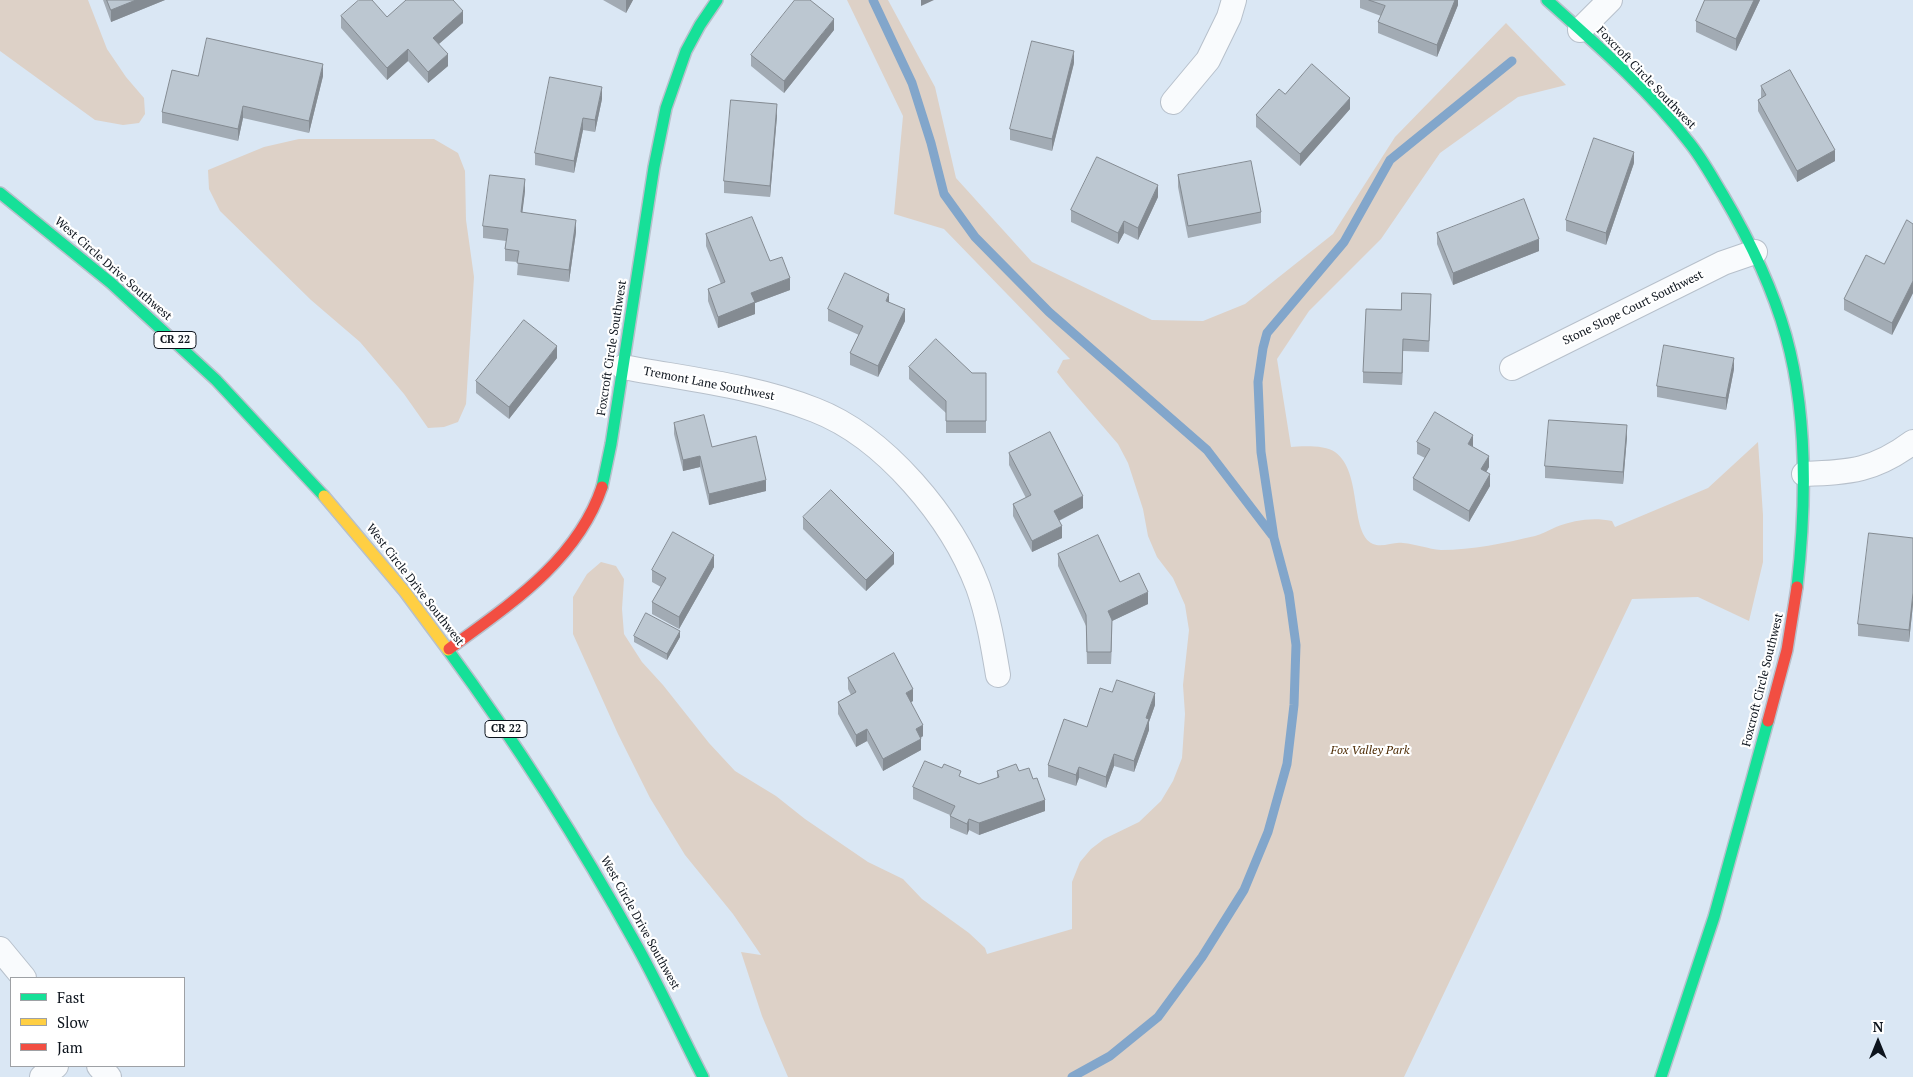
<!DOCTYPE html>
<style>
body{margin:0}
#map{position:relative;width:1913px;height:1077px;overflow:hidden;background:#dae7f4;font-family:"PT Serif",serif}
canvas{display:block}
.legend{position:absolute;left:10px;top:977px;width:175px;height:90px;box-sizing:border-box;background:#fff;border:1px solid #9ea1a5;margin:0;padding:6px 9px;list-style:none;font-size:15px;color:#0d141d}
.legend li{display:flex;align-items:center;gap:10px;height:25px}
.legend b{width:25px;border:1px solid #9ea1a5}
.north{position:absolute;left:1853px;top:1017px;width:50px;height:50px;-webkit-text-stroke:4px #fff;paint-order:stroke;rotate:0deg;font-size:14px;font-weight:700;line-height:20px;text-align:center;color:#0d141d}
.north::after{content:'';display:block;margin:auto;width:18px;height:22px;background:#0d141d;clip-path:polygon(50% 0,100% 100%,50% 72%,0 100%)}
</style>
<div id="map">
<canvas width="1913" height="1077"></canvas>
<ul class="legend">
<li><b style="height:6px;background:#16e098"></b>Fast</li>
<li><b style="height:6px;background:#ffcf43"></b>Slow</li>
<li><b style="height:6px;background:#f24e42"></b>Jam</li>
</ul>
<div class="north">N</div>
</div>
<script>
const context = document.querySelector('canvas').getContext('2d');
context.lineJoin = 'round';
function fill(path, color) {
  context.fillStyle = color;
  context.fill(path, 'evenodd');
}
function strokePath(path, color, width, dash) {
  context.strokeStyle = color;
  context.lineWidth = width;
  context.lineCap = dash ? 'butt' : 'round';
  context.setLineDash(dash || []);
  context.stroke(path);
}
function write(font, color, halo, rows, align = 'center') {
  context.font = font + ' "PT Serif",serif';
  context.lineWidth = 4.5;
  context.setLineDash([]);
  context.textBaseline = 'middle';
  context.strokeStyle = halo;
  context.fillStyle = color;
  for (const [text, x, y, turn = 0] of rows) {
    context.save();
    context.translate(x, y);
    context.rotate((+turn || 0) * Math.PI / 180);
    context.textAlign = isNaN(turn) ? turn : align;
    if (halo) context.strokeText(text, 0, 0);
    context.fillText(text, 0, 0);
    context.restore();
  }
}
fill(new Path2D(`
 M0 0H88L107 49 126 77 144 98 145 114 139 123 123 125 95 120 0 51Z
 M847 0H888L935 87 956 178 1032 262 1152 320 1203 321 1245 304 1333 234 1395 137 1506 23 1566 85 1518 97 1440 153 1381 239 1309 311 1277 359 1291 447C1302 446 1326 445 1335 452 1363 472 1349 533 1373 544 1383 548 1394 541 1403 543 1416 544 1428 549 1441 550 1472 550 1505 543 1535 536 1542 534 1549 530 1556 527 1574 520 1593 517 1612 521L1615 527 1708 488 1758 442 1763 515V562L1749 621 1698 597 1632 599 1404 1077H788L762 1016 741 952 761 955 733 914 685 855 650 798 618 734 573 634V597L587 574 601 562 616 566 624 579 622 609 624 634 642 662 663 685 709 743 735 771 776 796 805 819 868 862 903 879 922 899 969 933 985 948 987 954 1072 929V882L1080 862 1091 849 1104 839 1139 822 1161 801 1173 781 1182 758 1185 714 1183 685 1189 630 1185 605 1173 578 1157 557 1148 536 1143 509 1128 463 1118 444 1068 386 1057 372 1063 360 1070 359 944 229 894 214 903 116Z
 M299 139H434L458 153 465 171 466 220 474 277 466 404 458 422 444 427 428 428 404 394 360 342 311 300 220 211 209 189 208 170 264 147Z`), '#ddd1c7');
strokePath(new Path2D(`
 M873 0 912 83 931 143 944 194 975 237 1049 312 1207 450 1272 535
 M1072 1077 1110 1056 1158 1017 1202 957 1244 890 1268 832 1287 764 1294 705 1296 645 1289 594 1274 538 1261 452 1258 382 1263 348 1267 333 1344 242 1390 160 1512 61`), '#82a6cb', 9);
const street = new Path2D(`
 M1580 30 1610 0
 M1173 102 1208 60 1229 17 1234 0
 M623 367C687 379 755 386 815 410 885 437 952 518 978 587 988 615 993 645 998 675
 M1512 368 1723 263 1755 252
 M1804 474C1851 472 1874 471 1913 442
 M0 949 24 978
 M99 1066 109 1077
 M42 1077 56 1066`);
const fast = new Path2D(`
 M1547 0C1596 44 1648 89 1688 141 1702 158 1712 177 1723 195 1749 239 1772 286 1786 336 1808 415 1806 507 1797 587
 M0 193 111 283 216 380 324 496
 M602 487 611 444 654 167 666 108 686 51 700 25 717 0
 M448 650C518 745 581 845 638 948 661 990 681 1034 703 1077
 M1661 1077 1714 917 1768 721`);
const slow = new Path2D(`
 M324 496 405 592 448 650`);
const jam = new Path2D(`
 M449 649C509 605 577 561 602 487
 M1768 721 1787 650 1797 587`);
strokePath(street, '#b7c0cb', 26);
strokePath(fast, '#b7c0cb', 14);
strokePath(slow, '#b7c0cb', 14);
strokePath(jam, '#b7c0cb', 14);
strokePath(street, '#f9fbfd', 24);
strokePath(fast, '#16e098', 11);
strokePath(slow, '#ffcf43', 11);
strokePath(jam, '#f24e42', 11);
fill(new Path2D(`
 M103 0H165L111 22Z
 M603 0H633L626 13Z
 M1360 0H1458V5L1437 57 1378 33V22L1381 16 1360 8Z
 M1705 0H1760L1736 51 1696 32V21Z
 M341 16 387 17 463 23 439 44 448 66 428 83 408 61 387 80 341 28Z
 M834 30 784 93 751 66V55Z
 M1074 63 1052 151 1010 140V129Z
 M198 76H323L309 133 243 118 238 141 162 123V112Z
 M1761 86 1835 161 1797 182 1758 111V100L1761 98Z
 M1285 94 1350 109 1300 166 1256 127V115Z
 M602 99 595 132 583 130 574 173 535 165V153Z
 M777 116 770 197 724 193V181Z
 M1634 163 1606 245 1566 231V220Z
 M1178 175 1261 212V223L1188 238 1178 187Z
 M525 191 522 212 576 232 569 282 517 275 518 262 505 261V249L506 241 483 238V226Z
 M1158 197 1138 240 1124 233 1118 244 1071 222V210Z
 M1913 224V293L1892 335 1844 310V299L1884 264Z
 M1437 233 1539 251 1453 285 1437 244Z
 M706 234 770 261 790 290 755 303V314L718 328 708 301V289L721 284 706 246Z
 M889 302 905 321 878 377 850 365V353L859 335 828 321V309Z
 M1431 306 1429 352 1403 351 1402 385 1363 383V372L1401 310Z
 M557 358 509 419 476 393V381Z
 M909 367 972 373H986V433H946V413L909 379Z
 M1734 369 1726 410 1657 397V386Z
 M674 423 712 447 766 491 709 505 700 467 683 471 674 434Z
 M1627 437 1623 484 1545 478V466Z
 M1417 442 1473 447 1489 467 1486 472 1490 486 1469 522 1413 490V478L1425 458 1417 454Z
 M1009 453 1083 508 1059 521 1062 538 1032 552 1013 516V504L1026 498 1009 465Z
 M803 517 894 564 866 591 803 529Z
 M1913 538V604L1909 642 1858 636V624Z
 M1058 554 1120 582 1148 604 1112 621 1111 664H1087L1086 626 1058 566Z
 M714 567 679 629 652 614V602L661 587 652 582V570Z
 M634 636 680 637 667 660 634 642Z
 M848 678 913 701 911 702 923 736 921 738V750L883 771 867 741 856 747 838 714V702L851 695 848 689Z
 M1112 692 1155 705 1149 722V730L1134 772 1114 766 1106 788 1079 778 1076 786 1048 777V765L1087 727Z
 M997 771H1019L1045 811 979 835 969 830 967 835 950 828V815L913 799V787L961 777 979 784 997 778Z`), '#a2abb4');
fill(new Path2D(`
 M136 0H165L111 22V10Z
 M626 0H633L626 13Z
 M921 0H934L921 6Z
 M1455 0H1458V5L1437 57V45Z
 M1754 0H1760L1736 51V39Z
 M463 11V23L433 49V38Z
 M834 19V30L784 93V81Z
 M408 49V61L387 80V68Z
 M1074 51V63L1052 151V139Z
 M448 54V66L428 83V72Z
 M323 64V76L309 133V121Z
 M602 87V99L595 132V120Z
 M1350 98V109L1300 166V154Z
 M777 104V116L770 197V186Z
 M243 106V118L238 141V129Z
 M583 118V130L574 173V161Z
 M1835 150V161L1797 182V171Z
 M1634 152V163L1606 245V233Z
 M525 179V191L521 224V212Z
 M1158 185V197L1138 240V228Z
 M576 220V232L569 282V270Z
 M1124 221V233L1118 244V233Z
 M1539 239V251L1453 285V273Z
 M790 278V290L755 303V314L718 328V317L751 293Z
 M1913 281V293L1892 335V323Z
 M889 294V306L886 301Z
 M905 309V321L878 377V366Z
 M1403 339V351L1402 385V373Z
 M557 346V358L509 419V407Z
 M1734 358V369L1726 410V398Z
 M1627 425V437L1623 484V472Z
 M1473 435V447L1468 444Z
 M700 456V467L683 471V460Z
 M1489 456V467L1481 481V469Z
 M1490 474V486L1469 522V511Z
 M766 480V491L709 505V494Z
 M1083 496V508L1054 523V511Z
 M1062 526V538L1032 552V541Z
 M894 553V564L866 591V580Z
 M714 555V567L679 629V617Z
 M1148 592V604L1112 621 1111 664V652L1108 611Z
 M1913 593V604L1909 642V630Z
 M680 631V637L667 660V654Z
 M913 689V701L906 705V693Z
 M1155 693V705L1149 722V730L1134 772V761L1146 718Z
 M923 725V736L916 740V729Z
 M867 729V741L856 747V735Z
 M921 739V750L883 771V759Z
 M1114 754V766L1106 788V777Z
 M1079 767V778L1076 786V775Z
 M1045 800V811L979 835V823Z
 M969 819V830L967 835V824Z`), '#848b92');
const building = new Path2D(`
 M107 0H136L111 10Z
 M359 0H372L387 17 406 0H453L463 11 433 38 448 54 428 72 408 49 387 68 341 16Z
 M795 0H810L834 19 784 81 751 55Z
 M1369 0H1455L1437 45 1378 22 1385 6Z
 M1705 0H1754L1736 39 1696 21Z
 M207 38 323 64 309 121 243 106 238 129 162 112 172 70 198 76Z
 M1032 41 1074 51 1052 139 1010 129Z
 M1312 64 1350 98 1300 154 1256 115 1279 89 1285 94Z
 M1790 70 1835 150 1797 171 1758 100 1766 95 1761 86Z
 M550 77 602 87 595 120 583 118 574 161 535 153Z
 M731 100 777 104 770 186 724 181Z
 M1594 138 1634 152 1606 233 1566 220Z
 M1097 157 1158 185 1138 228 1124 221 1118 233 1071 210Z
 M1251 161 1261 212 1188 226 1178 175Z
 M490 175 525 179 521 212 576 220 569 270 517 263 519 251 505 249 508 229 483 226Z
 M1524 199 1539 239 1453 273 1437 233Z
 M752 217 770 261 782 257 790 278 751 293 755 302 718 317 708 289 725 282 706 234Z
 M1907 220 1913 224V281L1892 323 1844 299 1866 255 1884 264Z
 M845 273 889 294 886 301 905 309 878 366 850 353 863 326 828 309Z
 M1402 293 1431 294 1429 341 1403 339 1402 373 1363 372 1366 309 1401 310Z
 M524 320 557 346 509 407 476 381Z
 M936 339 972 373H986V421H946V401L909 367Z
 M1664 345 1734 358 1726 398 1657 386Z
 M1435 412 1473 435 1468 444 1489 456 1481 469 1490 474 1469 511 1413 478 1430 449 1417 442Z
 M704 415 712 447 756 436 766 480 709 494 700 456 683 460 674 423Z
 M1549 420 1627 425 1623 472 1545 466Z
 M1050 432 1083 496 1054 511 1062 526 1032 541 1013 504 1031 495 1009 453Z
 M831 490 894 553 866 580 803 517Z
 M673 532 714 555 679 617 652 602 666 578 652 570Z
 M1869 533 1913 538V593L1909 630 1858 624Z
 M1098 535 1120 582 1139 573 1148 592 1108 611 1112 620 1111 652H1087L1086 615 1058 554Z
 M646 613 680 631 667 654 634 636Z
 M894 653 913 689 906 693 923 725 916 729 921 739 883 759 867 729 856 735 838 702 856 692 848 678Z
 M1117 680 1155 693 1146 718 1149 719 1134 761 1114 754 1106 777 1079 767 1076 775 1048 765 1064 719 1087 727 1100 688 1112 692Z
 M925 761 942 768 944 764 961 771 959 776 979 784 999 777 997 771 1016 764 1019 771 1029 768 1033 779 1037 778 1045 800 979 823 969 819 967 824 950 816 955 806 913 787Z`);
fill(building, '#bcc7d1');
strokePath(building, '#848b92', 1);
for (const [x, y, w] of [
 [175,340,42],
 [506,729,42]
]) {
  const box = new Path2D();
  box.roundRect(x - w / 2, y - 8.5, w, 17, 4);
  context.fillStyle = '#fff';
  context.fill(box);
  strokePath(box, '#0d141d', 1);
}
write('bold 11px', '#0d141d', null, [
 ["CR 22",175,340],
 ["CR 22",506,729]
]);
write('12px', '#0d141d', '#fff', [
 ["Foxcroft Circle Southwest",1646,78,46],
 ["West Circle Drive Southwest",113,269,41],
 ["Stone Slope Court Southwest",1633,308,-26],
 ["Foxcroft Circle Southwest",612,348,-81],
 ["Tremont Lane Southwest",709,384,11],
 ["West Circle Drive Southwest",415,585,52],
 ["Foxcroft Circle Southwest",1763,680,-76],
 ["West Circle Drive Southwest",640,923,61]
]);
write('italic 12px', '#4f2d06', '#fff', [
 ["Fox Valley Park",1370,751]
]);
</script>
